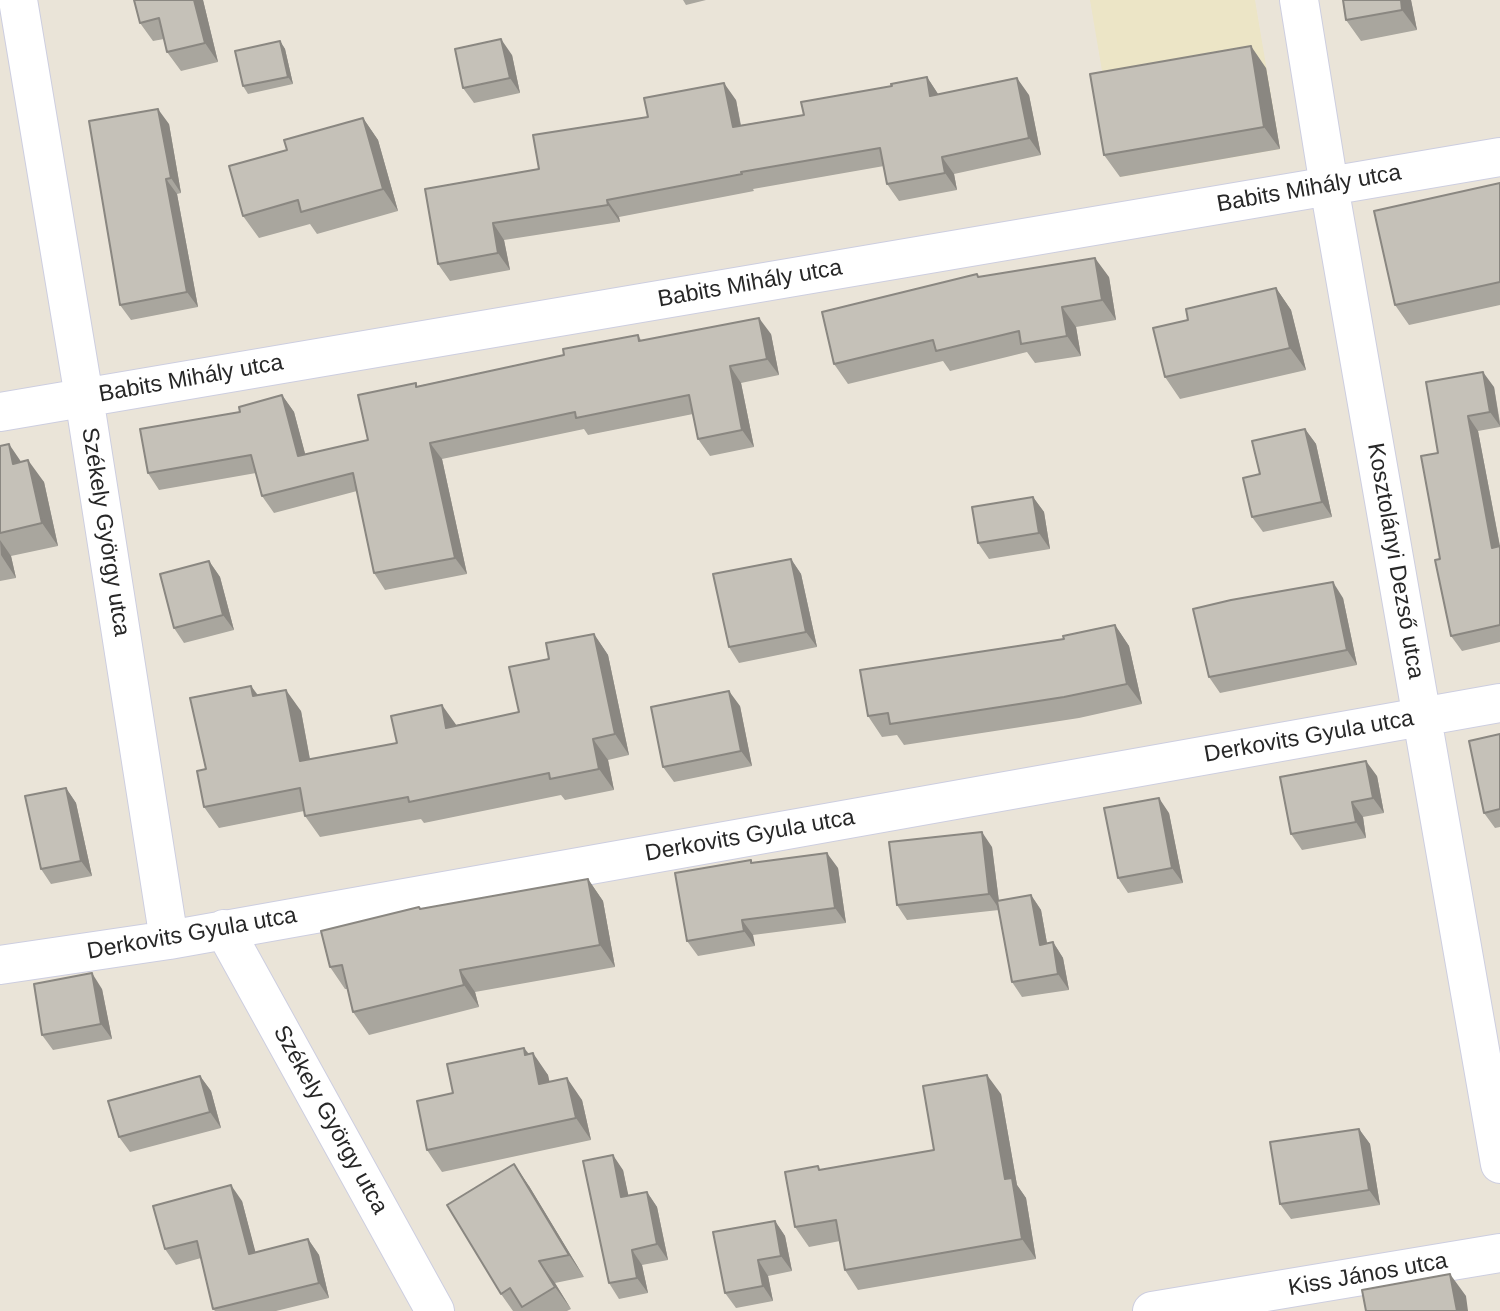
<!DOCTYPE html>
<meta charset="utf-8">
<style>
body{margin:0}
canvas{display:block;background:#eae4d8}
</style>
<canvas width="1500" height="1311"></canvas>
<script>
const context = document.querySelector('canvas').getContext('2d');
context.lineJoin = 'round';
function fill(path, color) {
  context.fillStyle = color;
  context.fill(path, 'evenodd');
}
function strokePath(path, color, width, dash) {
  context.strokeStyle = color;
  context.lineWidth = width;
  context.lineCap = dash ? 'butt' : 'round';
  context.setLineDash(dash || []);
  context.stroke(path);
}
function write(font, color, halo, rows, align = 'center') {
  context.font = font + ' Helvetica,sans-serif';
  context.lineWidth = 7;
  context.setLineDash([]);
  context.textBaseline = 'middle';
  context.strokeStyle = halo;
  context.fillStyle = color;
  for (const [text, x, y, turn = 0] of rows) {
    context.save();
    context.translate(x, y);
    context.rotate((+turn || 0) * Math.PI / 180);
    context.textAlign = isNaN(turn) ? turn : align;
    if (halo) context.strokeText(text, 0, 0);
    context.fillText(text, 0, 0);
    context.restore();
  }
}
fill(new Path2D(`
 M1090 0H1255L1280 149 1120 177Z`), '#ece5c6');
const street = new Path2D(`
 M18 0 84 397 169 940
 M1299 0 1329 186 1500 1164
 M0 412 1500 157
 M224 929 435 1311
 M0 965 169 940 1500 703
 M1152 1311 1500 1253`);
strokePath(street, '#cdcee0', 40);
strokePath(street, '#fff', 38);
fill(new Path2D(`
 M203 0 218 62 181 71 167 52 164 39 153 41 140 23Z
 M683 0H706L686 5Z
 M1411 0 1417 30 1361 41 1346 20Z
 M280 41 285 49 293 84 248 94 243 86Z
 M512 55 520 93 474 103 463 88Z
 M1266 68 1280 149 1120 177 1104 155Z
 M927 77 938 94 1029 95 1041 155 954 174 957 190 899 201 887 184 884 166 753 189 754 191 619 217 620 222 504 240 510 270 450 281 438 264 539 169 648 117 736 100 741 125 804 115 892 86Z
 M363 118 378 140 398 211 317 234 310 224 259 238 243 216 287 150Z
 M169 124 181 193 177 194 198 307 131 320 120 305Z
 M1500 183V305L1409 325 1395 305Z
 M980 277H1109L1116 320 1076 327 1081 356 1035 363 1027 352 950 371 943 361 848 384 834 364Z
 M1276 288 1291 310 1306 370 1180 399 1165 377 1188 320Z
 M771 334 779 375 741 383 754 447 710 456 698 439 693 414 588 435 584 429 442 459 467 574 385 590 374 573 357 491 274 513 262 496 256 473 159 490 148 473 240 412 282 395 294 412 305 454 368 440 418 386 564 355 638 335 641 340Z
 M1426 382 1494 387 1500 422V427L1478 431 1500 546V642L1462 651 1451 636 1440 559 1438 453Z
 M1305 429 1316 444 1332 517 1263 532 1252 517Z
 M0 446 21 462 44 482 58 546 11 556 16 578 0 581Z
 M1033 497 1044 512 1050 549 989 559 978 543Z
 M791 559 801 574 817 647 739 663 729 647Z
 M209 561 220 577 234 630 184 643 174 628Z
 M1343 598 1357 665 1220 693 1209 677Z
 M1115 625 1129 646 1142 704 1079 718 904 745 897 735 882 737 868 716 1064 639Z
 M594 634 608 655 629 755 608 760 614 790 565 800 561 795 424 823 421 819 320 837 305 816 304 811 219 828 204 807 206 769 251 686 258 695 301 711 310 759 397 743 456 725 519 712 549 659Z
 M740 706 752 766 674 782 663 767Z
 M1500 734V827L1495 828 1484 813Z
 M1377 776 1384 813 1363 817 1366 838 1302 850 1291 834Z
 M66 788 76 803 92 876 51 884 41 869Z
 M1169 813 1183 883 1128 893 1118 878Z
 M992 847 999 901 1031 895 1041 910 1047 943 1053 942 1063 958 1069 990 1022 997 1012 982 999 910 907 920 897 905Z
 M753 862 838 868 846 923 753 935 755 946 698 956 687 941Z
 M588 879 603 901 615 967 475 992 479 1007 369 1035 353 1012 348 989H345L330 967 419 907 421 909Z
 M102 989 112 1039 53 1050 42 1035Z
 M524 1048 548 1075 549 1082 582 1100 591 1140 442 1172 427 1150 453 1093Z
 M200 1076 211 1091 221 1128 130 1152 119 1137Z
 M1001 1094 1017 1185 1026 1198 1036 1259 858 1290 845 1270 840 1241 809 1247 795 1227 821 1170 934 1150Z
 M1359 1129 1370 1144 1380 1205 1291 1219 1280 1204Z
 M623 1170 628 1196 647 1192 657 1207 668 1260 642 1265 648 1293 619 1299 609 1283Z
 M529 1186 584 1277 555 1283 571 1309 567 1311H513L501 1294Z
 M242 1201 255 1252 308 1239 319 1255 329 1298 276 1311H215L213 1309 201 1258 176 1265 165 1249Z
 M775 1221 785 1236 792 1271 768 1276 773 1301 736 1308 725 1293Z`), '#a9a69e');
fill(new Path2D(`
 M194 0H203L218 62 205 43Z
 M1401 0H1411L1417 30 1402 10Z
 M501 39 512 55 520 93 510 78Z
 M280 41 285 49 293 84 288 77Z
 M1251 46 1266 68 1280 149 1264 127Z
 M927 77 938 94 930 96Z
 M1017 78 1029 95 1041 155 1029 138Z
 M724 83 736 100 744 144 733 127Z
 M158 109 169 124 181 193 171 178Z
 M363 118 378 140 398 211 383 189Z
 M942 157 954 174 957 190 945 173Z
 M166 179 177 194 198 307 187 292Z
 M607 200 619 217 620 222 608 205Z
 M493 223 504 240 510 270 498 253Z
 M1095 258 1109 277 1116 320 1102 300Z
 M1276 288 1291 310 1306 370 1290 348Z
 M1062 307 1076 327 1081 356 1067 336Z
 M759 318 771 334 779 375 767 359Z
 M730 366 741 383 754 447 742 430Z
 M1483 372 1494 387 1500 426 1490 412Z
 M282 395 294 412 310 472 298 456Z
 M1468 416 1478 431 1500 547 1492 548Z
 M1305 429 1316 444 1332 517 1322 502Z
 M430 443 442 459 467 574 455 558Z
 M9 444 24 466 13 464Z
 M28 460 44 482 58 546 42 523Z
 M1033 497 1044 512 1050 549 1039 533Z
 M0 540 11 556 16 578 1 555Z
 M791 559 801 574 817 647 806 632Z
 M209 561 220 577 234 630 223 615Z
 M1333 582 1343 598 1357 665 1347 650Z
 M1115 625 1129 646 1142 704 1127 684Z
 M594 634 608 655 629 755 615 734Z
 M251 686 266 707 253 696Z
 M286 690 301 711 314 782 300 761Z
 M729 691 740 706 752 766 741 751Z
 M442 705 457 726 446 728Z
 M593 739 608 760 614 790 599 769Z
 M1366 761 1377 776 1384 813 1373 798Z
 M66 788 76 803 92 876 81 861Z
 M1159 798 1169 813 1183 883 1172 868Z
 M1352 802 1363 817 1366 838 1356 822Z
 M982 832 992 847 1000 910 989 894Z
 M827 853 838 868 846 923 835 908Z
 M588 879 603 901 615 967 600 945Z
 M1031 895 1041 910 1050 960 1040 945Z
 M742 920 753 935 755 946 744 931Z
 M1053 942 1063 958 1069 990 1058 974Z
 M460 970 475 992 479 1007 464 985Z
 M92 973 102 989 112 1039 101 1024Z
 M524 1048 535 1063 533 1053 548 1075 555 1106 539 1084 525 1055Z
 M987 1075 1001 1094 1017 1185 1026 1198 1036 1259 1022 1239 1005 1179Z
 M200 1076 211 1091 221 1128 210 1112Z
 M567 1078 582 1100 591 1140 576 1118Z
 M1359 1129 1370 1144 1380 1205 1369 1190Z
 M613 1155 623 1170 632 1212 621 1197Z
 M514 1164 529 1186 584 1277 569 1255Z
 M231 1185 242 1201 260 1269 249 1254Z
 M647 1192 657 1207 668 1260 657 1244Z
 M775 1221 785 1236 792 1271 781 1256Z
 M308 1239 319 1255 329 1298 319 1283Z
 M632 1250 642 1265 648 1293 637 1278Z
 M758 1260 768 1276 773 1301 763 1286Z
 M539 1261 555 1283 571 1309 555 1287Z
 M1450 1274 1466 1296 1468 1311H1457Z`), '#8a8781');
const building = new Path2D(`
 M134 0H194L205 43 167 52 159 18 140 23Z
 M1343 0H1401L1402 10 1346 20Z
 M501 39 510 78 463 88 455 49Z
 M280 41 288 77 243 86 235 51Z
 M1251 46 1264 127 1104 155 1090 74Z
 M927 77 930 96 1017 78 1029 138 942 157 945 173 887 184 880 148 741 172 742 174 607 200 608 205 493 223 498 253 438 264 425 189 539 169 533 135 648 117 644 98 724 83 733 127 804 115 801 102 892 86 891 84Z
 M158 109 171 178 166 179 187 292 120 305 89 121Z
 M363 118 383 189 301 212 298 200 243 216 229 166 287 150 284 140Z
 M1500 183V282L1395 305 1374 211Z
 M1095 258 1102 300 1062 307 1067 336 1021 344 1019 331 936 351 933 340 834 364 822 312 977 274 978 277Z
 M1276 288 1290 348 1165 377 1153 328 1188 320 1186 309Z
 M759 318 767 359 730 366 742 430 698 439 689 395 576 418 575 412 430 443 455 558 374 573 353 473 262 496 251 455 148 473 140 429 240 412 239 407 282 395 298 456 368 440 358 395 416 383V387L564 355 563 349 638 335 639 341Z
 M1483 372 1490 412 1468 416 1492 548 1500 546V625L1451 636 1435 560 1440 559 1421 456 1438 453 1426 382Z
 M1305 429 1322 502 1252 517 1243 478 1260 474 1252 441Z
 M9 444 13 464 28 460 42 523 0 533V446Z
 M1033 497 1039 533 978 543 972 507Z
 M791 559 806 632 729 647 713 574Z
 M209 561 223 615 174 628 160 574Z
 M1333 582 1347 650 1209 677 1193 609 1231 600Z
 M1115 625 1127 684 1064 697 890 724 888 713 868 716 860 670 1064 639 1063 636Z
 M594 634 615 734 593 739 599 769 550 779 549 773 409 802 408 797 305 816 300 788 204 807 197 771 206 769 190 698 251 686 253 696 286 690 300 761 397 743 391 716 442 705 446 728 519 712 509 667 549 659 546 643Z
 M729 691 741 751 663 767 651 707Z
 M1500 734V809L1484 813 1469 741Z
 M1366 761 1373 798 1352 802 1356 822 1291 834 1280 777Z
 M66 788 81 861 41 869 25 796Z
 M1159 798 1172 868 1118 878 1104 808Z
 M982 832 989 894 897 905 889 842Z
 M827 853 835 908 742 920 744 931 687 941 675 873 751 860V863Z
 M588 879 600 945 460 970 464 985 353 1012 342 965 330 967 321 931 419 907 420 909Z
 M1031 895 1040 945 1053 942 1058 974 1012 982 997 901Z
 M92 973 101 1024 42 1035 34 984Z
 M524 1048 525 1055 533 1053 539 1084 567 1078 576 1118 427 1150 417 1101 453 1093 447 1064Z
 M987 1075 1005 1179 1012 1178 1022 1239 845 1270 836 1220 795 1227 785 1172 818 1166 819 1170 934 1150 923 1086Z
 M200 1076 210 1112 119 1137 108 1101Z
 M1359 1129 1369 1190 1280 1204 1270 1142Z
 M613 1155 621 1197 647 1192 657 1244 632 1250 637 1278 609 1283 583 1161Z
 M514 1164 569 1255 539 1261 555 1287 522 1307 510 1288 501 1294 447 1205Z
 M231 1185 249 1254 308 1239 319 1283 213 1309 197 1241 165 1249 153 1206Z
 M775 1221 781 1256 758 1260 763 1286 725 1293 713 1232Z
 M1450 1274 1457 1311H1366L1362 1290Z`);
fill(building, '#c5c1b8');
strokePath(building, '#8a8781', 2);
write('23px', '#272727', '#fff', [
 ["Babits Mihály utca",1309,189,-10],
 ["Babits Mihály utca",750,284,-10],
 ["Babits Mihály utca",191,379,-10],
 ["Székely György utca",105,532,81],
 ["Kosztolányi Dezső utca",1395,561,80],
 ["Derkovits Gyula utca",1309,737,-10],
 ["Derkovits Gyula utca",750,836,-10],
 ["Derkovits Gyula utca",192,934,-10],
 ["Székely György utca",330,1120,61],
 ["Kiss János utca",1368,1275,-10]
]);
</script>
